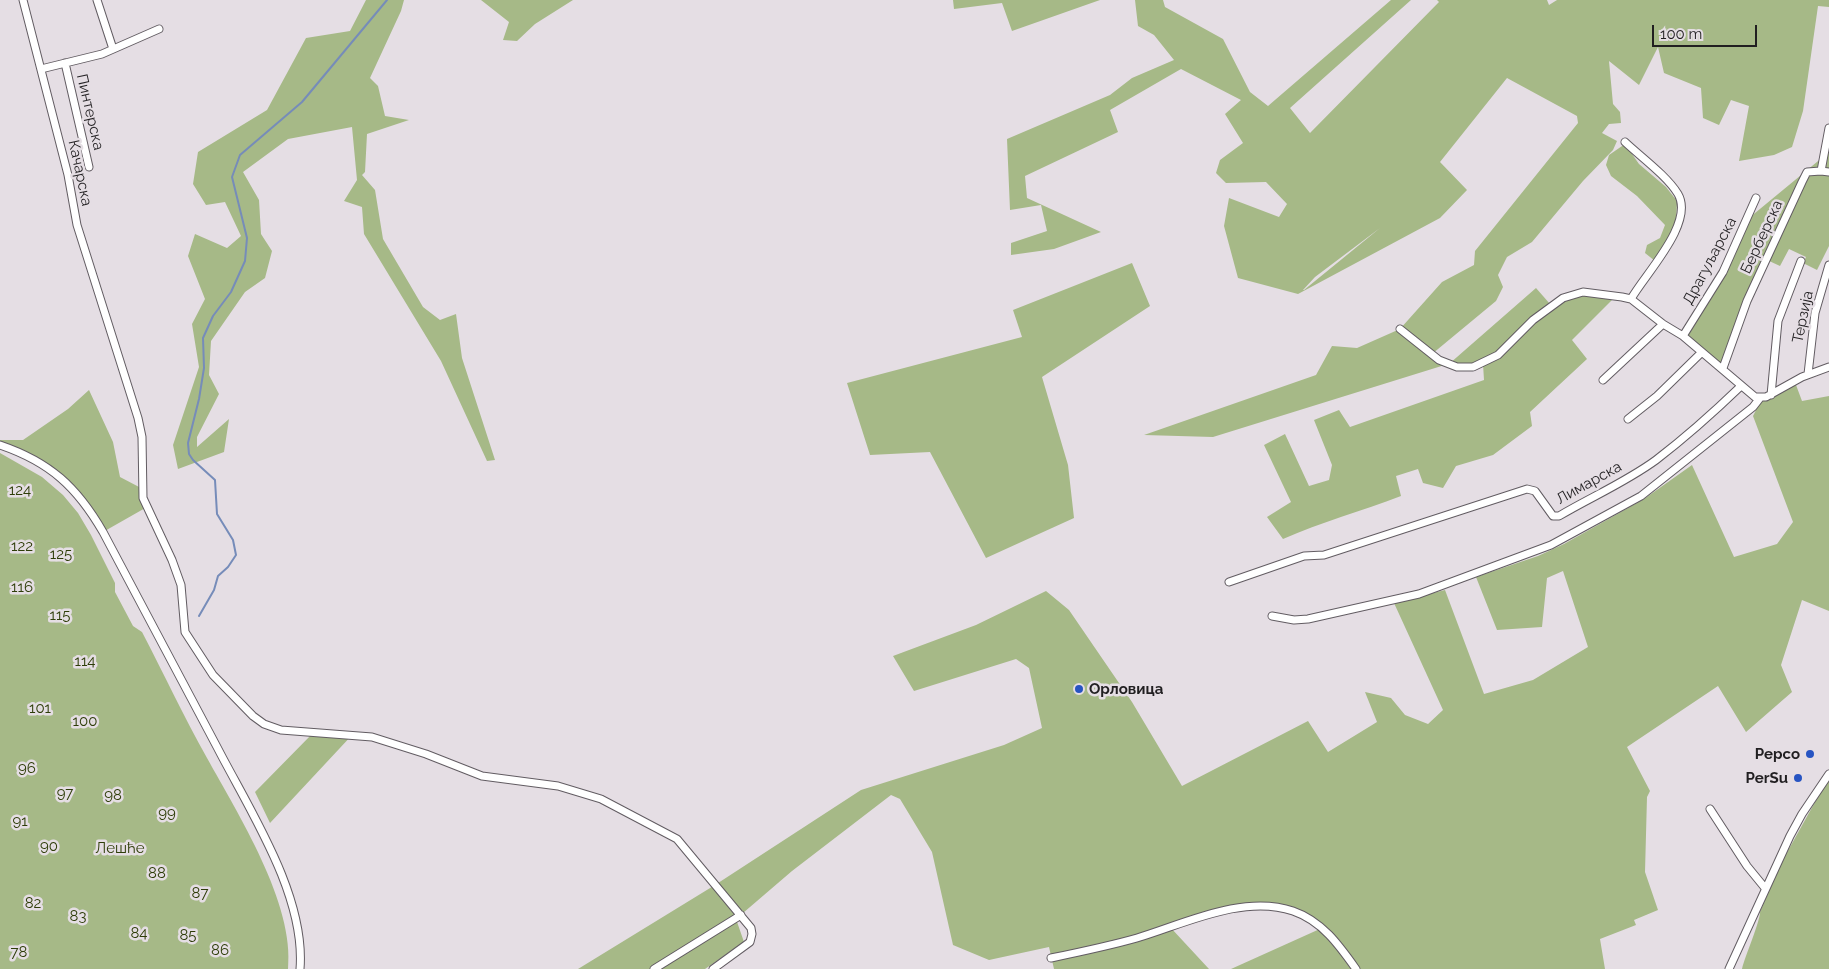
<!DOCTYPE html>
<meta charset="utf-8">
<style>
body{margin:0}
#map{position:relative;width:1829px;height:969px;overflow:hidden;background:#e5dee4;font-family:Raleway,sans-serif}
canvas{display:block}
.scale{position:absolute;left:1652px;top:25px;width:105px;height:22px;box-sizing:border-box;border:2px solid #211f21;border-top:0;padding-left:6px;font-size:15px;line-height:18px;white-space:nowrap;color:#211f21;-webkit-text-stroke:4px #e5dee4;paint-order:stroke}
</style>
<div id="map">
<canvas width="1829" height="969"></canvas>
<div class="scale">100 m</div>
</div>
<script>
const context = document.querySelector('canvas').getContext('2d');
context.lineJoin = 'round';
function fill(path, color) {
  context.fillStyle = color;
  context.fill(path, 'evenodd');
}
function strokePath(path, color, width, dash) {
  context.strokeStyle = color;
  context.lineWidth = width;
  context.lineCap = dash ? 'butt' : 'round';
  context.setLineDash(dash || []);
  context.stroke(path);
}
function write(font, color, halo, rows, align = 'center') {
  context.font = font + ' Raleway,sans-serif';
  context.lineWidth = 5;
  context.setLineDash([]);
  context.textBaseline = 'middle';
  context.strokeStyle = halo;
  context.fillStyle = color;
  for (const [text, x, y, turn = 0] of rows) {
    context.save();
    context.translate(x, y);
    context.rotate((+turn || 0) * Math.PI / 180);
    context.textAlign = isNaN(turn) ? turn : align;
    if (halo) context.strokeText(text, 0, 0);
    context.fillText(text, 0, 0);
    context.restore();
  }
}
fill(new Path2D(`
 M366 0H404L401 11 370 78 378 86 385 116 409 120 367 134 365 172 362 175 375 190 383 239 423 307 440 320 456 314 462 358 495 460 487 461 441 361 364 234 362 207 344 201 357 180 352 127 288 139 243 172 259 200 261 234 272 251 265 278 245 292 211 341 209 375 219 394 197 437V447L229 419 224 452 178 469 173 445 199 367 192 324 205 299 188 256 195 234 227 248 241 236 225 202 206 205 193 184 198 152 267 110 306 38 350 31Z
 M481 0H573L535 24 517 41 503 40 509 22Z
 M953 0H1100L1012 31 1002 3 954 9Z
 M1135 0H1163L1165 7 1223 39 1250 92 1268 106 1391 0H1411L1290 108 1310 133 1439 2 1437 0H1547L1549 5 1557 0H1829V7L1818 6 1803 111 1792 147 1774 155 1739 161 1749 106 1731 100 1719 125 1703 118 1701 88 1664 73 1658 47 1639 85 1609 61 1613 104 1620 112 1621 123 1609 124 1602 133 1617 141 1613 150 1583 181 1532 242 1507 257 1498 275 1503 287 1496 301 1432 354 1449 364 1536 288 1550 304 1574 295 1616 296 1572 340 1587 359 1530 412 1532 426 1493 455 1456 466 1443 488 1423 483 1418 469 1396 476 1401 496C1362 511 1321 522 1283 539L1267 517 1291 502 1264 445 1285 434 1309 486 1329 480 1332 465 1314 420 1339 410 1350 427 1484 380 1483 364H1448L1213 437 1144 435 1316 375 1332 346 1357 348 1400 329 1442 282 1474 265 1475 251 1578 123 1577 116 1507 78 1440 162 1467 190 1440 218 1298 294 1238 278 1224 226 1229 198 1279 217 1287 204 1266 182 1226 183 1216 173 1220 160 1243 143 1225 114 1241 100 1181 69 1110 110 1118 132 1025 176 1027 198 1101 232 1054 249 1011 255V243L1047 231 1041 205 1010 210 1007 139 1110 95 1132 78 1174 60 1154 35 1138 26ZM1380 228 1304 290H1303L1315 277Z
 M1625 144 1639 164 1666 187 1677 201 1676 225 1655 261 1645 253 1647 245 1660 238 1665 225 1637 196 1611 176 1606 165 1609 155Z
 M1829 152V246L1817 270 1803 263 1806 257 1789 249 1780 266 1767 260 1723 368 1683 337 1723 272 1749 218Z
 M1132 263 1150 306 1042 377 1068 465 1074 518 986 558 930 452 870 455 847 383 1022 337 1013 310Z
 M1796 385 1802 401 1829 396V611L1802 600 1781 665 1792 692 1746 732 1718 686 1627 747 1650 791 1647 797 1645 872 1658 910 1634 920 1636 925 1600 939 1605 969H1231L1322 928 1293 911 1248 907 1171 928 1209 969H1054L1049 947 989 960 953 945 932 852 900 799 891 795 792 871 736 919 744 942 705 969H578L715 885 861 790 1004 745 1042 728 1029 668 1016 659 914 691 893 656 976 625 1046 591 1069 610 1132 702 1182 786 1308 721 1328 752 1377 722 1365 692 1391 698 1405 715 1428 724 1443 710 1394 603 1445 590 1484 694 1533 680 1588 647 1563 571 1547 578 1542 627 1497 630 1476 577 1538 556 1564 544 1644 499 1692 465 1734 557 1777 544 1793 522 1753 416 1760 402Z
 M89 390 113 442 120 477 141 488 147 507 103 532 55 473 0 445V440H23L68 409Z
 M0 453 42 477 63 495 78 513 91 535 115 583V592L133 626 142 632C164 674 184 717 207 758 238 814 295 904 288 969H0Z
 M313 733 353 734 270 823 255 792Z
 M1829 777V969H1742C1745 956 1760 922 1760 912L1780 865Z`), '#a6b987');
strokePath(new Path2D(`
 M199 616 214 590 218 576 228 567 236 555 233 540 217 514 215 480 193 460 189 454 188 443 199 399 204 368 203 338 213 316 231 292 245 261 247 238 232 177 240 155 302 102 387 0`), '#768cb9', 2);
const street = new Path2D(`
 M23 0 68 175 77 225 138 418 142 437 143 498 172 560 181 585 185 632 213 675 253 716 264 724 281 730 372 737 426 754 482 776 558 786 601 799 677 839 751 928 752 934 750 942 713 969
 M97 0 113 49
 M65 63 89 167
 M41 69 102 54 159 29
 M1625 142C1641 157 1667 176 1678 194 1695 223 1645 274 1631 299
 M1821 171 1829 172
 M1400 329 1439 360 1457 367H1473L1498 355 1533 320 1563 298 1583 292 1622 297 1631 299 1663 324 1683 336 1755 397H1766L1802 377 1829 367
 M1683 336 1723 272 1756 198
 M1723 368 1747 301 1802 182 1807 172 1821 171 1829 128
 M1808 374 1815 313 1829 265
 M1603 380 1663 324
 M1771 395 1778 321 1801 261
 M1628 419 1657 396 1702 352
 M0 445C50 462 77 487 103 532 141 603 179 675 217 747 250 811 306 896 300 969
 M1229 582 1304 556 1324 555 1527 489 1535 491 1553 516H1559C1591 497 1626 482 1656 460 1686 437 1714 412 1741 386
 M1272 616 1294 620 1308 619 1419 594 1551 545 1641 496 1753 407 1760 398
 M1710 809 1747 866 1765 888
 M1051 958C1080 952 1109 946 1137 938 1184 924 1243 894 1293 911 1322 921 1339 945 1356 969
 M654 969 741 915
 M1729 969 1790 836 1802 814 1829 774`);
strokePath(street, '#625c62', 9);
strokePath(street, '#fff', 7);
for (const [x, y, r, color] of [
 [1079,689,5,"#2754c2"],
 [1810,754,5,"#2754c2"],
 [1798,778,5,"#2754c2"]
]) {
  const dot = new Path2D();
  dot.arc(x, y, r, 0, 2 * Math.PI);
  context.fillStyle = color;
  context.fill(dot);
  strokePath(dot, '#e5dee4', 2);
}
write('15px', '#211f21', '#e5dee4', [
 ["Пинтерска",90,112,77],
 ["Качарска",80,173,78],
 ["Берберска",1762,237,-65],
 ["Драгуљарска",1710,261,-62],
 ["Терзија",1803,317,-78],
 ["Лимарска",1589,483,-29]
]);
write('15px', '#2e3d08', '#e5dee4', [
 ["124",20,490],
 ["122",22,546],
 ["125",61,554],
 ["116",22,587],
 ["115",60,615],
 ["114",85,661],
 ["101",40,708],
 ["100",85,721],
 ["96",27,768],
 ["97",65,793],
 ["98",113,795],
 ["99",167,813],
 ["91",20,821],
 ["90",49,846],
 ["Лешће",120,848],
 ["88",157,873],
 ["87",200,893],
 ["82",33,903],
 ["83",78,916],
 ["84",139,933],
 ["85",188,935],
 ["86",220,950],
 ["78",19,952]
]);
write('bold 15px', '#211f21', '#e5dee4', [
 ["Орловица",1089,689,"left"],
 ["Pepco",1800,754],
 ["PerSu",1788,778]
], 'right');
</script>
